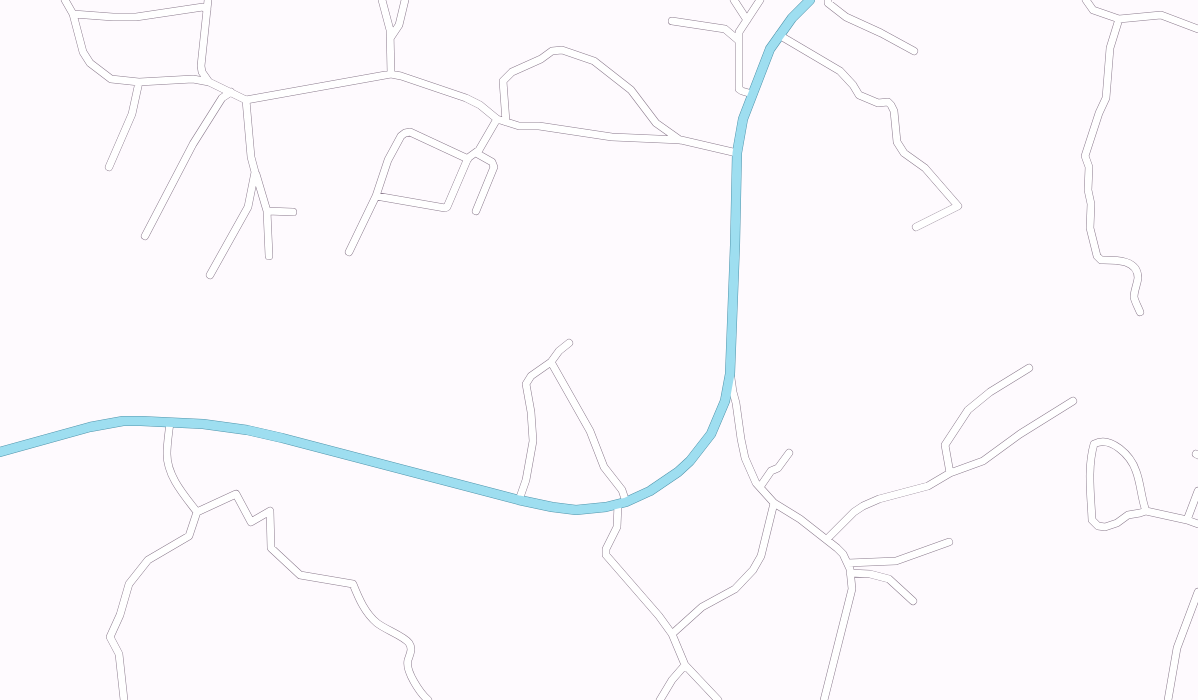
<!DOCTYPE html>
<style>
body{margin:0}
canvas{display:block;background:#fefafe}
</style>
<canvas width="1198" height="700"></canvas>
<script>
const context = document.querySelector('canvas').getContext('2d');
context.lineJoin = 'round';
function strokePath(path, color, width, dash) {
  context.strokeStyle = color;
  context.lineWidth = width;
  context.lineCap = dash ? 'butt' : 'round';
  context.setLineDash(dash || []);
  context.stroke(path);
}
const minor = new Path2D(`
 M65 0 73 14 83 52 90 63 111 79 139 82 193 79 209 82 246 100 391 74 401 76 466 98 480 105 497 119 519 126H539L612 137 681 140 737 153
 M208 0 201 66 202 72 209 82
 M382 0 390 30 391 74
 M734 0 747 20
 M828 0V3L846 17 881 33 914 51
 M1086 0 1093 10 1119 19 1161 15 1198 29
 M73 14 113 17H136L203 7 207 10
 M1119 19 1110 48 1106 98 1099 113 1085 156 1089 167 1088 190 1091 204 1090 228 1097 256 1101 260C1115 260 1138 259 1138 278 1137 285 1134 291 1134 297 1135 302 1138 307 1140 312
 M672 21 725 29 738 40
 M779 35 840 71 853 85 859 95 878 103 888 102 891 105 894 111 897 142 904 153 925 168 958 206 916 227
 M391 37 399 25 405 0
 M752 94 742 91 739 89V32L760 0
 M506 122 503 81 512 72 541 59 552 51 562 50 594 61 631 90 656 123 680 140
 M109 167 132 114 139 82
 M256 174 267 211 269 256
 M376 196 388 160 401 136 405 133 410 132 468 159
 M267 211 293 212
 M476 211 494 167 492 162 476 153
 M145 236 193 144 222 98 231 92
 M349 252 376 196 445 208 447 207 468 158 479 150 497 119
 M210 275 248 207 255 172 251 157 246 100
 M551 362 590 431 604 467 622 490 626 502
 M731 378 733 392 736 403 741 439 745 458 756 483 774 503 800 519 837 548 843 554 850 569 852 589 824 700
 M170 422C169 432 167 443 167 454 167 476 184 495 197 512L236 494 251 522 270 511 271 548 300 575 353 584C359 599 365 613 377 623 384 629 404 636 409 643 413 649 410 654 408 660 405 671 420 693 428 700
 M1196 454 1198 455
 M950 473 945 445 968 410 990 392 1029 368
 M760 487 771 471 778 468 789 453
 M519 500 526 480 533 441 531 412 526 384 531 376 551 362 559 351 569 343
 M618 504 617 527 606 549V555L659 616 672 634 685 665 718 700
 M1146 511C1141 498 1141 484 1136 471 1131 456 1111 435 1094 444 1087 468 1091 496 1092 520L1098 526 1105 527 1117 523 1128 515 1140 513 1146 511 1187 520 1198 524
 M1187 520 1198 491
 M827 539 854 512 863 506 879 499 928 486 950 473 983 461 1020 434 1073 401
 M848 563 896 561 949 542
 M850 573 870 574 889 579 913 601
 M672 634 702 607 735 589 753 570 761 556 774 503
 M124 700 119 654 110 637 120 615 129 584 148 560 189 536 197 512
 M660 700 672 680 685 665
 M1168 700 1177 648 1198 592`);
const major = new Path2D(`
 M0 452 90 427 123 421H141L203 424 247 430 282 438 519 500 552 507 576 510 606 507 626 502 650 491 678 472 690 461 711 434 725 401 730 374 735 245 737 153 743 119 770 49 792 18 810 0`);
strokePath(minor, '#8c7c8e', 8);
strokePath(major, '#5295ac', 10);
strokePath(minor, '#fff', 7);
strokePath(major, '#9edef0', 9);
</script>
